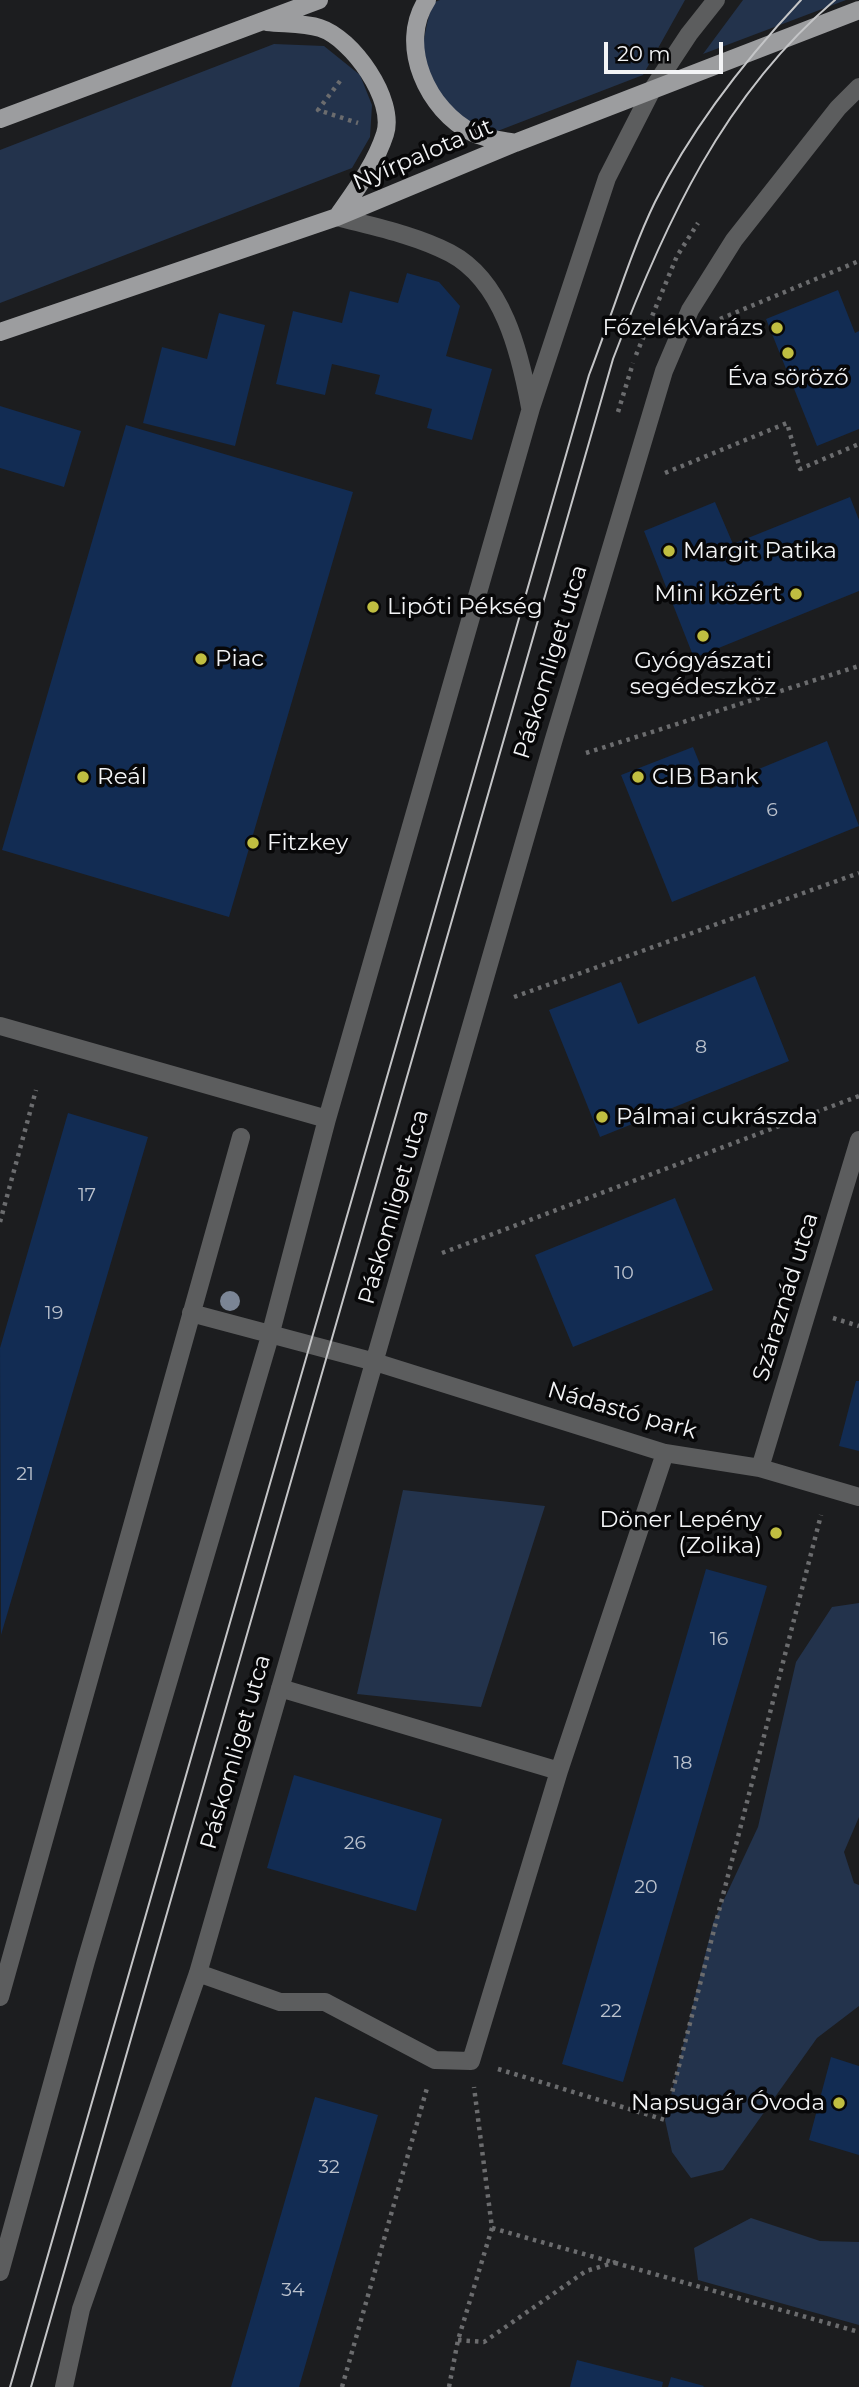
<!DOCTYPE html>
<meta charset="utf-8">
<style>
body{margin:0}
#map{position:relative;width:859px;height:2387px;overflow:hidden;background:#1c1d1f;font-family:Montserrat,sans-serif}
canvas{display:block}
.scale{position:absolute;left:604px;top:42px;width:119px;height:32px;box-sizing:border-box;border:4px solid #f3f4f6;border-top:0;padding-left:9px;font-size:21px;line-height:24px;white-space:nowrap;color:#f3f4f6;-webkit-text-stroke:5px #070708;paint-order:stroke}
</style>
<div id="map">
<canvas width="859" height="2387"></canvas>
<div class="scale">20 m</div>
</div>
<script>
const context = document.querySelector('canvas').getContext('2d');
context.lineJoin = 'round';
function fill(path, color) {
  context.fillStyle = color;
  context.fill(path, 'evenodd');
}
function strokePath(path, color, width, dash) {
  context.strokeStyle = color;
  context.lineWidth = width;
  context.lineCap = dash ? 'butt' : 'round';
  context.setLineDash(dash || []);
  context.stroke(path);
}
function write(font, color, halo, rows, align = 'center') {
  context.font = font + ' Montserrat,sans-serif';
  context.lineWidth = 7;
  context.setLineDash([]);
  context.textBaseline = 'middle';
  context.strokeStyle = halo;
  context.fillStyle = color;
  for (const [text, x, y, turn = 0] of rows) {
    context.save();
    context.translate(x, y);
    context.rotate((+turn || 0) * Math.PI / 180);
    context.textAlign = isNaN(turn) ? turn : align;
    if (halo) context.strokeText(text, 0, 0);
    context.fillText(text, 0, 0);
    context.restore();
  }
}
fill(new Path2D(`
 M440 0H685L643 75 495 132C461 126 434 96 425 63 420 44 428 22 432 3Z
 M743 0H846L703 54Z
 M274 44 324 46 360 75 372 105 370 137 352 168 0 303V150Z
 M403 1490 545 1506 481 1707 357 1694Z
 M859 1603V1817L844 1852 854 1883 859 1885V2006L817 2038 723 2170 691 2178 672 2152 665 2120 713 1923 758 1827 796 1662 832 1607Z
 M751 2218 820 2241 859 2242V2325L698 2280 694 2248Z`), '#23334c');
fill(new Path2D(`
 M407 273 439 282 460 306 446 356 492 369 472 440 427 428 432 409 375 394 380 375 332 364 325 395 276 384 293 311 342 323 350 291 398 303Z
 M838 290 855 333 859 331V429L817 446 766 319Z
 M219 313 265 325 235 446 143 423 162 347 207 359Z
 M0 406 81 431 64 487 0 468Z
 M126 425 353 492 229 917 2 850Z
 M850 497 859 520V591L694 658 644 531 715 502 733 544Z
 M827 741 859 826 672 902 621 775 693 747 710 789Z
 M755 976 789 1061 600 1137 549 1010 621 982 638 1024Z
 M68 1113 148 1137 1 1635 0 1348Z
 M675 1198 713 1290 573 1347 535 1255Z
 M856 1381H859V1451L839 1446Z
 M706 1569 767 1586 623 2082 562 2064Z
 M294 1775 442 1819 416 1911 267 1868Z
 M831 2057 859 2066V2155L809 2140Z
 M315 2097 378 2115 299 2387H231Z
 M577 2360 663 2382 662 2387H570Z
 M671 2377 704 2386 703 2387H668Z`), '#122c53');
strokePath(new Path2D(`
 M340 81 318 110 358 123
 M720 319 859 261
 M636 355 677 256 698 223
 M618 412 633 363
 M665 473 787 423 800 469 859 444
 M586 753 859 666
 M514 997 859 873
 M0 1222 36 1090
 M442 1253 859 1096
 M833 1318 859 1326
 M498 2069 665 2120 821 1515
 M492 2228 859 2332
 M458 2340 484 2342 586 2271 616 2262
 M342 2387 427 2088
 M449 2387 458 2340 492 2228 474 2087`), '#6b6c6e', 4.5, [3.5, 5]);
strokePath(new Path2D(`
 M337 217C375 227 415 235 450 253 503 281 520 353 530 407
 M0 1026 327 1119
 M191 1313 375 1362 665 1453 760 1468 859 1497
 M760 1468 859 1140
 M280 1688 559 1771
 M198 1973 280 2002H325L435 2060 471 2061 559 1771 665 1453
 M0 1997 241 1137
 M0 2272 86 1961 270 1336 327 1119 531 408 607 178 652 90 689 34 716 0
 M64 2387 81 2309 198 1973 553 742 664 371 690 310 734 240 838 108 859 87`), '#5c5d5e', 18);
strokePath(new Path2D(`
 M427 0C397 45 428 111 473 133 485 139 501 140 515 143
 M267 22C284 24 304 23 320 28 352 38 396 100 385 134 375 165 355 191 337 217
 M0 119 319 0
 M0 332 337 217 515 143 859 10`), '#9c9d9f', 18);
strokePath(new Path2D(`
 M10 2387 589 375C610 321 630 253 655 202 692 127 745 60 801 0
 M31 2387 613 359C664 225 723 95 835 0`), '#c4c5c7', 2);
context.fillStyle = '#7b8595';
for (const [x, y] of [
 [230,1301]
]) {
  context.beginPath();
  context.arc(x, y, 10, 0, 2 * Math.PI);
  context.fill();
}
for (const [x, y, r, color] of [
 [777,328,7,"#c0be41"],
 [788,353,7,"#c0be41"],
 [669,551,7,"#c0be41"],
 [796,594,7,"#c0be41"],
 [373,607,7,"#c0be41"],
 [703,636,7,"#c0be41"],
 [201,659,7,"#c0be41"],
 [83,777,7,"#c0be41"],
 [638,777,7,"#c0be41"],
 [253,843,7,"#c0be41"],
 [602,1117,7,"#c0be41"],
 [776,1533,7,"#c0be41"],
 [839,2103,7,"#c0be41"]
]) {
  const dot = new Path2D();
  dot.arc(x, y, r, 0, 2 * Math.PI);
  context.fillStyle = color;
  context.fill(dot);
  strokePath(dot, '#070708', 2.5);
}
write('19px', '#bbc2cd', null, [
 ["6",772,810],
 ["8",701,1047],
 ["17",87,1195],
 ["10",624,1273],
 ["19",54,1313],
 ["21",25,1474],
 ["16",719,1639],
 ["18",683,1763],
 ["26",355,1843],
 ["20",646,1887],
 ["22",611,2011],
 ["32",329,2167],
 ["34",293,2290]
]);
write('23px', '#f3f4f6', '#070708', [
 ["Nyírpalota út",423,155,-23],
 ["Páskomliget utca",551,662,-73],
 ["Páskomliget utca",394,1207,-74],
 ["Száraznád utca",786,1297,-73],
 ["Nádastó park",622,1411,16],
 ["Páskomliget utca",236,1752,-74]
]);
write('23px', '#f3f4f6', '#070708', [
 ["FőzelékVarázs",763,328,"right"],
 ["Éva söröző",788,378,"center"],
 ["Margit Patika",683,551],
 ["Mini közért",782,594,"right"],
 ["Lipóti Pékség",387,607],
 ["Piac",215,659],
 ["Gyógyászati",703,661,"center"],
 ["segédeszköz",703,687,"center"],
 ["Reál",97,777],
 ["CIB Bank",652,777],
 ["Fitzkey",267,843],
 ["Pálmai cukrászda",616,1117],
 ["Döner Lepény",762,1520,"right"],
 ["(Zolika)",762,1546,"right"],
 ["Napsugár Óvoda",825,2103,"right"]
], 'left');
</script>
